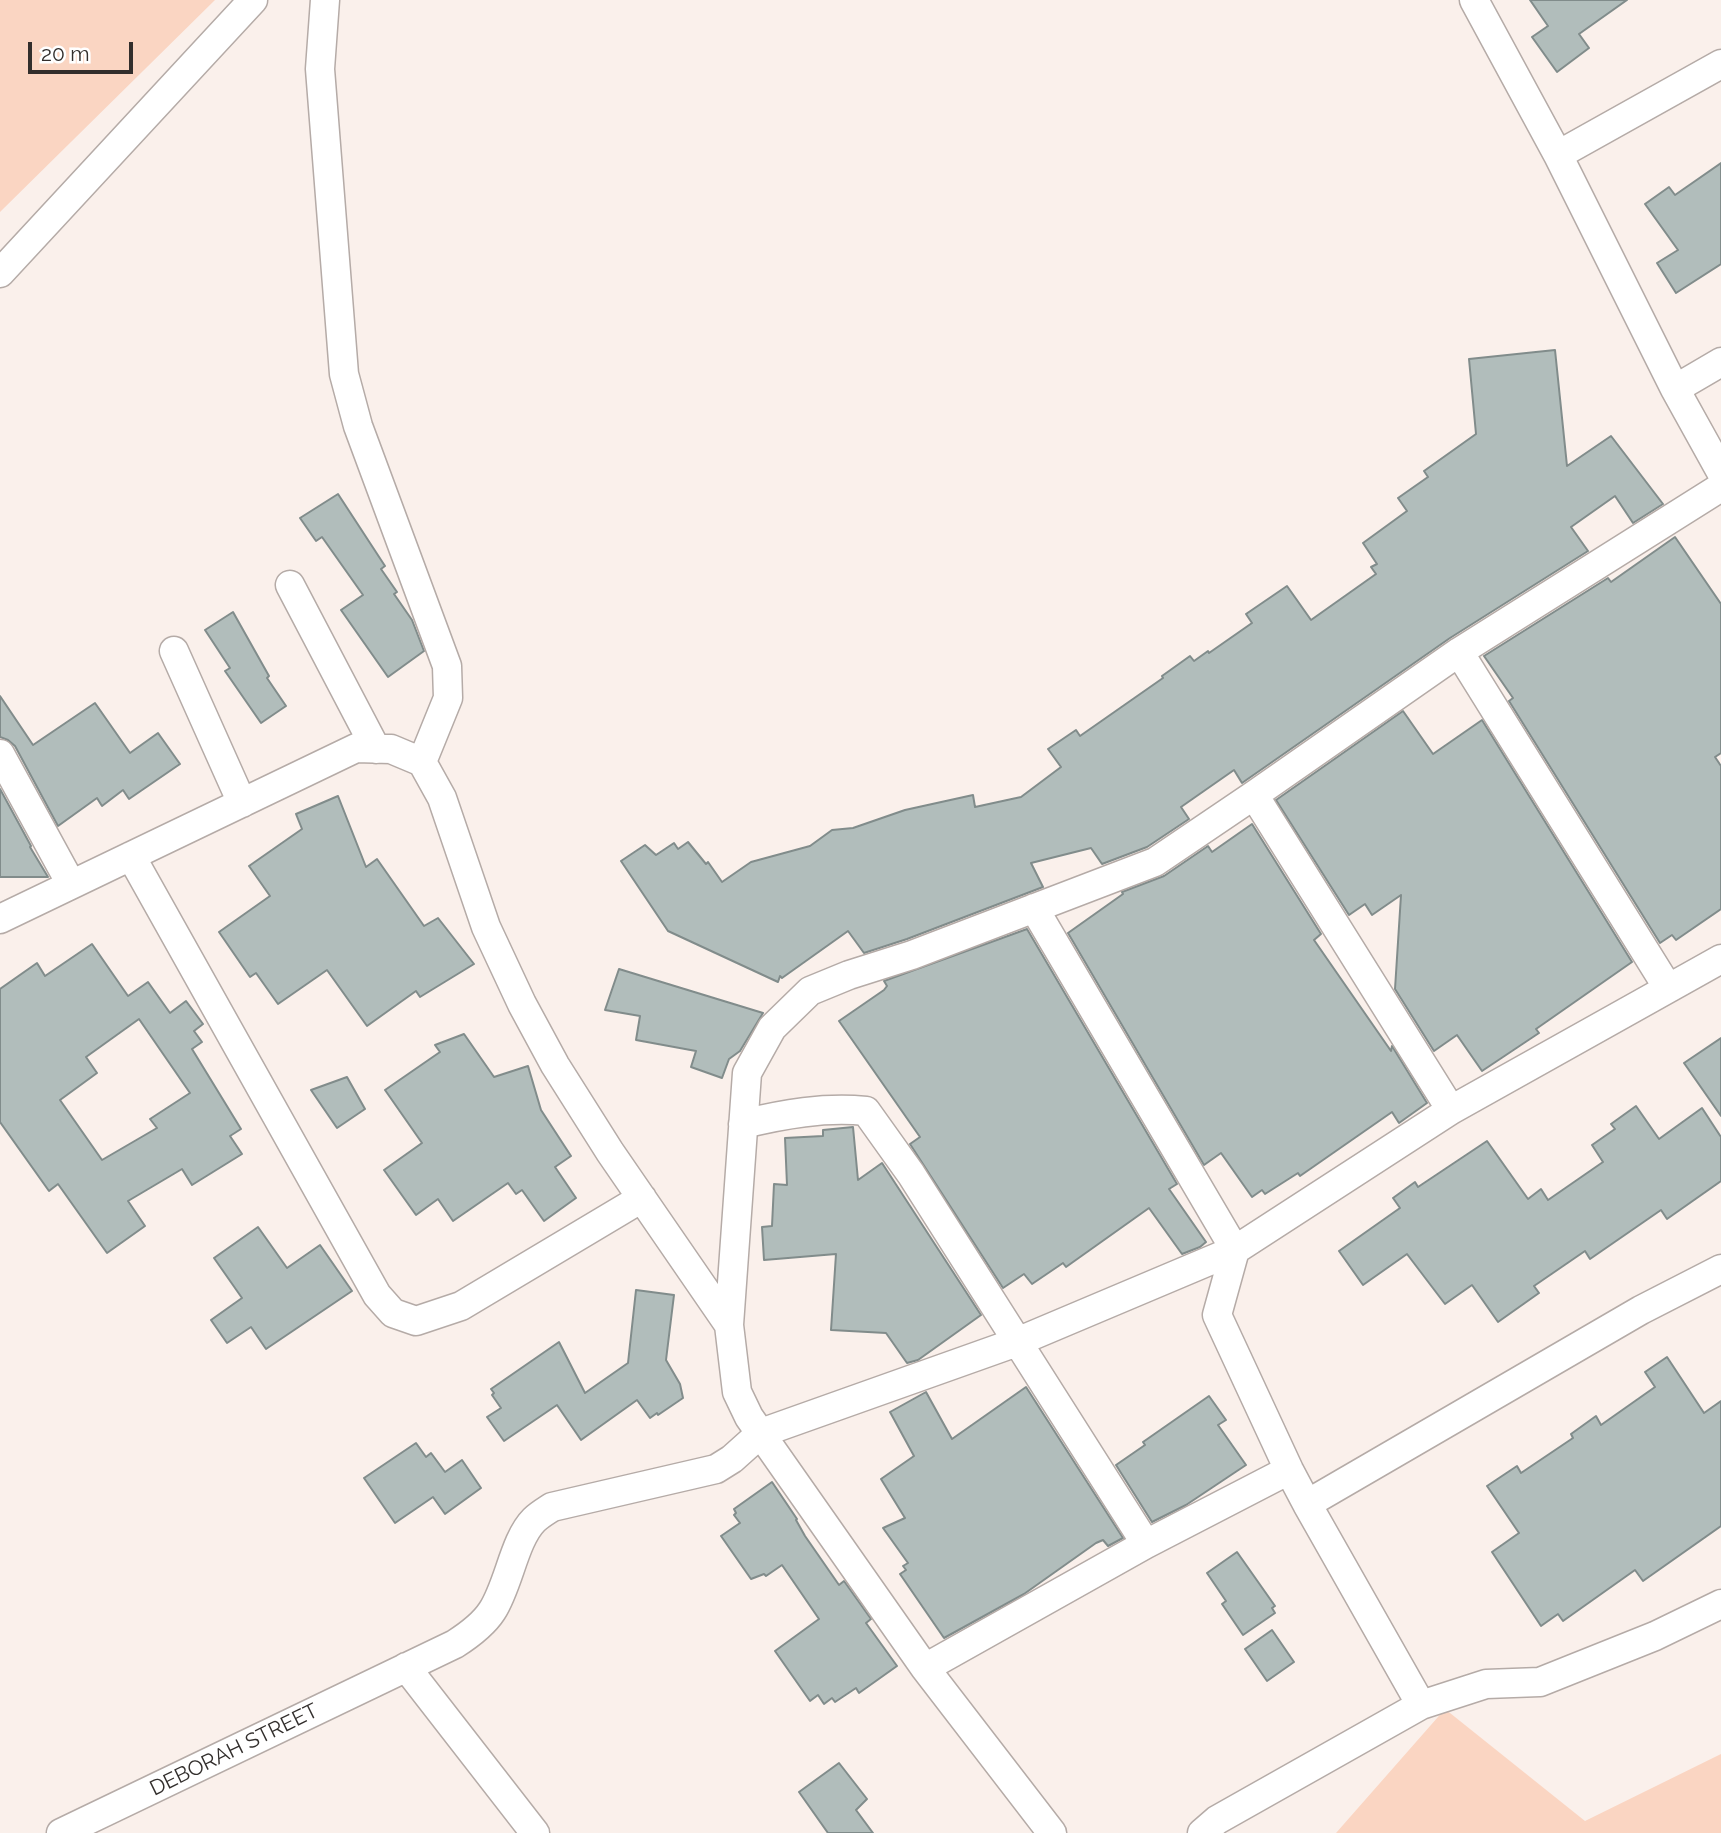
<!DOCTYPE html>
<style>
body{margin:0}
#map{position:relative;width:1721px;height:1833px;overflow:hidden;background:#faf0eb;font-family:Raleway,sans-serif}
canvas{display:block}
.scale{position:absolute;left:28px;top:42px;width:105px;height:32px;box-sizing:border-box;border:4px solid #322e2c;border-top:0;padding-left:9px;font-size:21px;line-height:24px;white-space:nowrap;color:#322e2c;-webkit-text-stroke:5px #fff;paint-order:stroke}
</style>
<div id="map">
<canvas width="1721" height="1833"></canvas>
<div class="scale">20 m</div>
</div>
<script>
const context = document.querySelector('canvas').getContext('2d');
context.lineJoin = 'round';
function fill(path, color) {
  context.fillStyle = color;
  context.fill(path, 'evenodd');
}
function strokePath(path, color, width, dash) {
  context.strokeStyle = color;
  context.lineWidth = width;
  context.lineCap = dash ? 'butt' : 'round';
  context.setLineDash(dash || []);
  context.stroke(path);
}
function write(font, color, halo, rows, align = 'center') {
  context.font = font + ' Raleway,sans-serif';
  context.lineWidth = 5;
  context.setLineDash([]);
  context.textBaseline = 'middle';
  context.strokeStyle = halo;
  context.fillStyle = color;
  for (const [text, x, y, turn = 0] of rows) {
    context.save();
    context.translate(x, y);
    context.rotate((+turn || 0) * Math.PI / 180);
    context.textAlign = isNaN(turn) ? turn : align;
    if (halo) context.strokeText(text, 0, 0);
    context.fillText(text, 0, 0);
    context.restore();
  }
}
fill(new Path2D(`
 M0 0H215L0 212Z
 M1445 1709 1585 1821 1721 1754V1833H1336Z`), '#fad5c2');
const building = new Path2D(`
 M1530 0H1627L1579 34 1589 48 1557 72 1532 37 1548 26Z
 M1721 163V264L1676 293 1657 263 1678 250 1645 204 1669 187 1675 195Z
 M1555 350 1567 466 1611 436 1663 504 1633 523 1615 496 1571 527 1588 551 1450 638 1242 783 1234 770 1181 807 1189 819 1147 847 1102 864 1091 848 1031 863 1043 887 907 939 864 953 848 931 782 978 780 976 778 982 668 931 621 861 645 845 656 855 674 843 678 849 688 842 706 864 708 862 722 882 751 862 810 846 832 830 853 828 905 810 973 795 975 807 1021 797 1061 767 1048 749 1076 730 1080 736 1163 678 1162 676 1190 656 1194 661 1208 651 1209 653 1252 623 1246 614 1287 586 1311 620 1376 574 1371 567 1377 564 1363 543 1407 511 1398 498 1428 477 1424 471 1476 434 1469 359Z
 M338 494 385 566 381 569 397 592 394 594 412 620 424 651 388 677 341 610 363 595 322 537 316 541 300 518Z
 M1675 537 1721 604V753L1715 757 1721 766V909L1676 940 1672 935 1660 943 1509 701 1513 698 1484 656 1608 578 1611 582Z
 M233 612 269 676 267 678 286 706 261 723 225 671 230 668 205 630Z
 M0 696 33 745 95 703 130 753 158 733 180 764 129 799 123 790 102 806 97 798 58 826 15 746 8 740 0 737Z
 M1403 711 1433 754 1482 720 1632 962 1536 1029 1539 1033 1482 1071 1457 1035 1434 1051 1395 989 1401 895 1372 915 1365 904 1349 915 1276 800Z
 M0 789 31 846 30 847 48 877H0Z
 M338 796 366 867 377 859 424 926 438 918 474 964 420 997 416 991 367 1026 327 970 278 1004 256 973 250 977 219 932 270 896 249 866 302 829 296 814Z
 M1252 824 1321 934 1314 940 1391 1051 1392 1046 1427 1103 1399 1123 1392 1112 1300 1176 1298 1173 1265 1194 1262 1190 1252 1197 1221 1153 1204 1165 1068 933 1123 894 1122 892 1164 876 1208 846 1212 852Z
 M1027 929 1177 1184 1169 1189 1206 1242 1200 1247 1182 1254 1149 1208 1066 1267 1063 1263 1032 1284 1024 1274 1003 1288 910 1144 920 1137 839 1021 884 990 887 986 884 981Z
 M92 944 128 996 148 982 170 1013 186 1001 203 1024 194 1031 202 1042 192 1049 241 1129 230 1136 242 1154 192 1185 182 1169 128 1201 145 1226 107 1253 58 1184 49 1191 0 1122V989L37 963 45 976ZM139 1019 190 1093 150 1119 157 1128 102 1160 60 1100 97 1073 86 1057Z
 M619 969 763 1013 740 1051 729 1059 722 1078 691 1067 696 1051 636 1040 640 1016 605 1010Z
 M464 1034 494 1077 528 1066 541 1110 571 1156 555 1167 576 1198 544 1221 522 1190 516 1194 508 1183 453 1221 438 1199 416 1215 384 1170 422 1143 385 1090 440 1052 435 1045Z
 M1721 1038V1116L1684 1063Z
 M347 1077 365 1109 337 1128 311 1090Z
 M1636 1106 1659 1139 1702 1108 1721 1137V1181L1667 1219 1661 1210 1590 1259 1585 1251 1534 1286 1539 1293 1498 1322 1472 1285 1445 1304 1407 1254 1363 1285 1339 1251 1400 1208 1393 1198 1415 1182 1418 1187 1487 1141 1528 1199 1541 1189 1548 1200 1603 1162 1592 1145 1615 1129 1611 1124Z
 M853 1127 858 1180 882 1163 981 1315 918 1360 907 1363 886 1333 831 1330 836 1254 764 1260 762 1227 772 1226 774 1184 787 1185 785 1138 823 1136V1130Z
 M258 1227 287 1268 320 1245 352 1291 266 1349 251 1327 227 1343 211 1320 242 1298 214 1258Z
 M636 1290 674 1295 666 1360 680 1384 683 1398 658 1415 657 1413 650 1418 637 1400 581 1440 557 1405 504 1441 487 1417 501 1408 492 1395 494 1393 491 1389 559 1342 585 1393 628 1363Z
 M1667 1357 1704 1413 1721 1401V1526L1643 1581 1635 1570 1563 1621 1558 1614 1541 1626 1492 1552 1519 1533 1487 1486 1517 1466 1521 1473 1573 1438 1571 1434 1596 1416 1601 1425 1655 1387 1645 1372Z
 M1026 1387 1123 1538 1108 1546 1103 1540 1096 1543 1024 1594 944 1638 900 1574 906 1570 903 1566 908 1563 883 1528 905 1518 881 1479 914 1456 890 1412 926 1392 952 1439Z
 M1209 1396 1226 1420 1218 1425 1246 1465 1186 1505 1152 1522 1116 1465 1145 1445 1143 1442Z
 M416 1443 426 1457 431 1453 445 1472 462 1460 481 1488 445 1514 433 1497 395 1523 364 1478Z
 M772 1482 797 1519 796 1520 805 1536 839 1585 844 1581 871 1619 866 1623 897 1666 859 1693 856 1688 835 1702 832 1698 824 1704 818 1695 810 1701 775 1651 819 1619 782 1565 766 1576 764 1574 751 1579 721 1536 740 1523 734 1515 736 1513 734 1509Z
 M1237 1552 1275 1606 1272 1608 1275 1613 1243 1635 1222 1604 1226 1601 1207 1573Z
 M1272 1630 1294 1662 1267 1681 1245 1649Z
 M839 1763 867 1799 856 1810 873 1833H828L799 1792Z`);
fill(building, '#b1bdbb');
strokePath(building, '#818c8b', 2);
const street = new Path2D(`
 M325 0 320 69 344 374 358 426 447 666 448 698 422 762
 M1474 0 1558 155 1675 389 1721 472
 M1558 155 1721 64
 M0 273 253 0
 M1675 389 1721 362
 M290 585 376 749
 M174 651 242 803
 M1459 652 1668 988
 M0 754 71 884
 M1254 795 1451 1110
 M131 856 377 1295 393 1313 416 1321 461 1306 642 1198
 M1034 908 1235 1250 1217 1315 1289 1470 1307 1504
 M0 919 356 748 391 749 422 762 442 798 486 927 522 1004 555 1065 610 1152 729 1325
 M743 1124C784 1114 824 1107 866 1111L911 1174 1146 1544
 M406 1667 535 1833
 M925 1668 1146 1544 1289 1470
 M1421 1705 1486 1684 1540 1682 1655 1636 1721 1604
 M61 1833 455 1644C469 1635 483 1625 492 1611 509 1585 514 1540 534 1520 539 1515 546 1511 552 1507L716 1469 732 1459 761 1433 1017 1342 1235 1250 1451 1110 1721 959
 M1052 1833 925 1668 749 1417 737 1392 729 1325 747 1073 772 1028 810 991 849 975 912 955 1155 862 1254 795 1459 652 1721 487
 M1202 1833 1217 1820 1421 1705 1307 1504 1641 1310 1721 1269`);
strokePath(street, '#b5aba7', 31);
strokePath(street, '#fff', 28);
write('21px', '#322e2c', '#fff', [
 ["DEBORAH STREET",234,1750,-26]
]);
</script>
